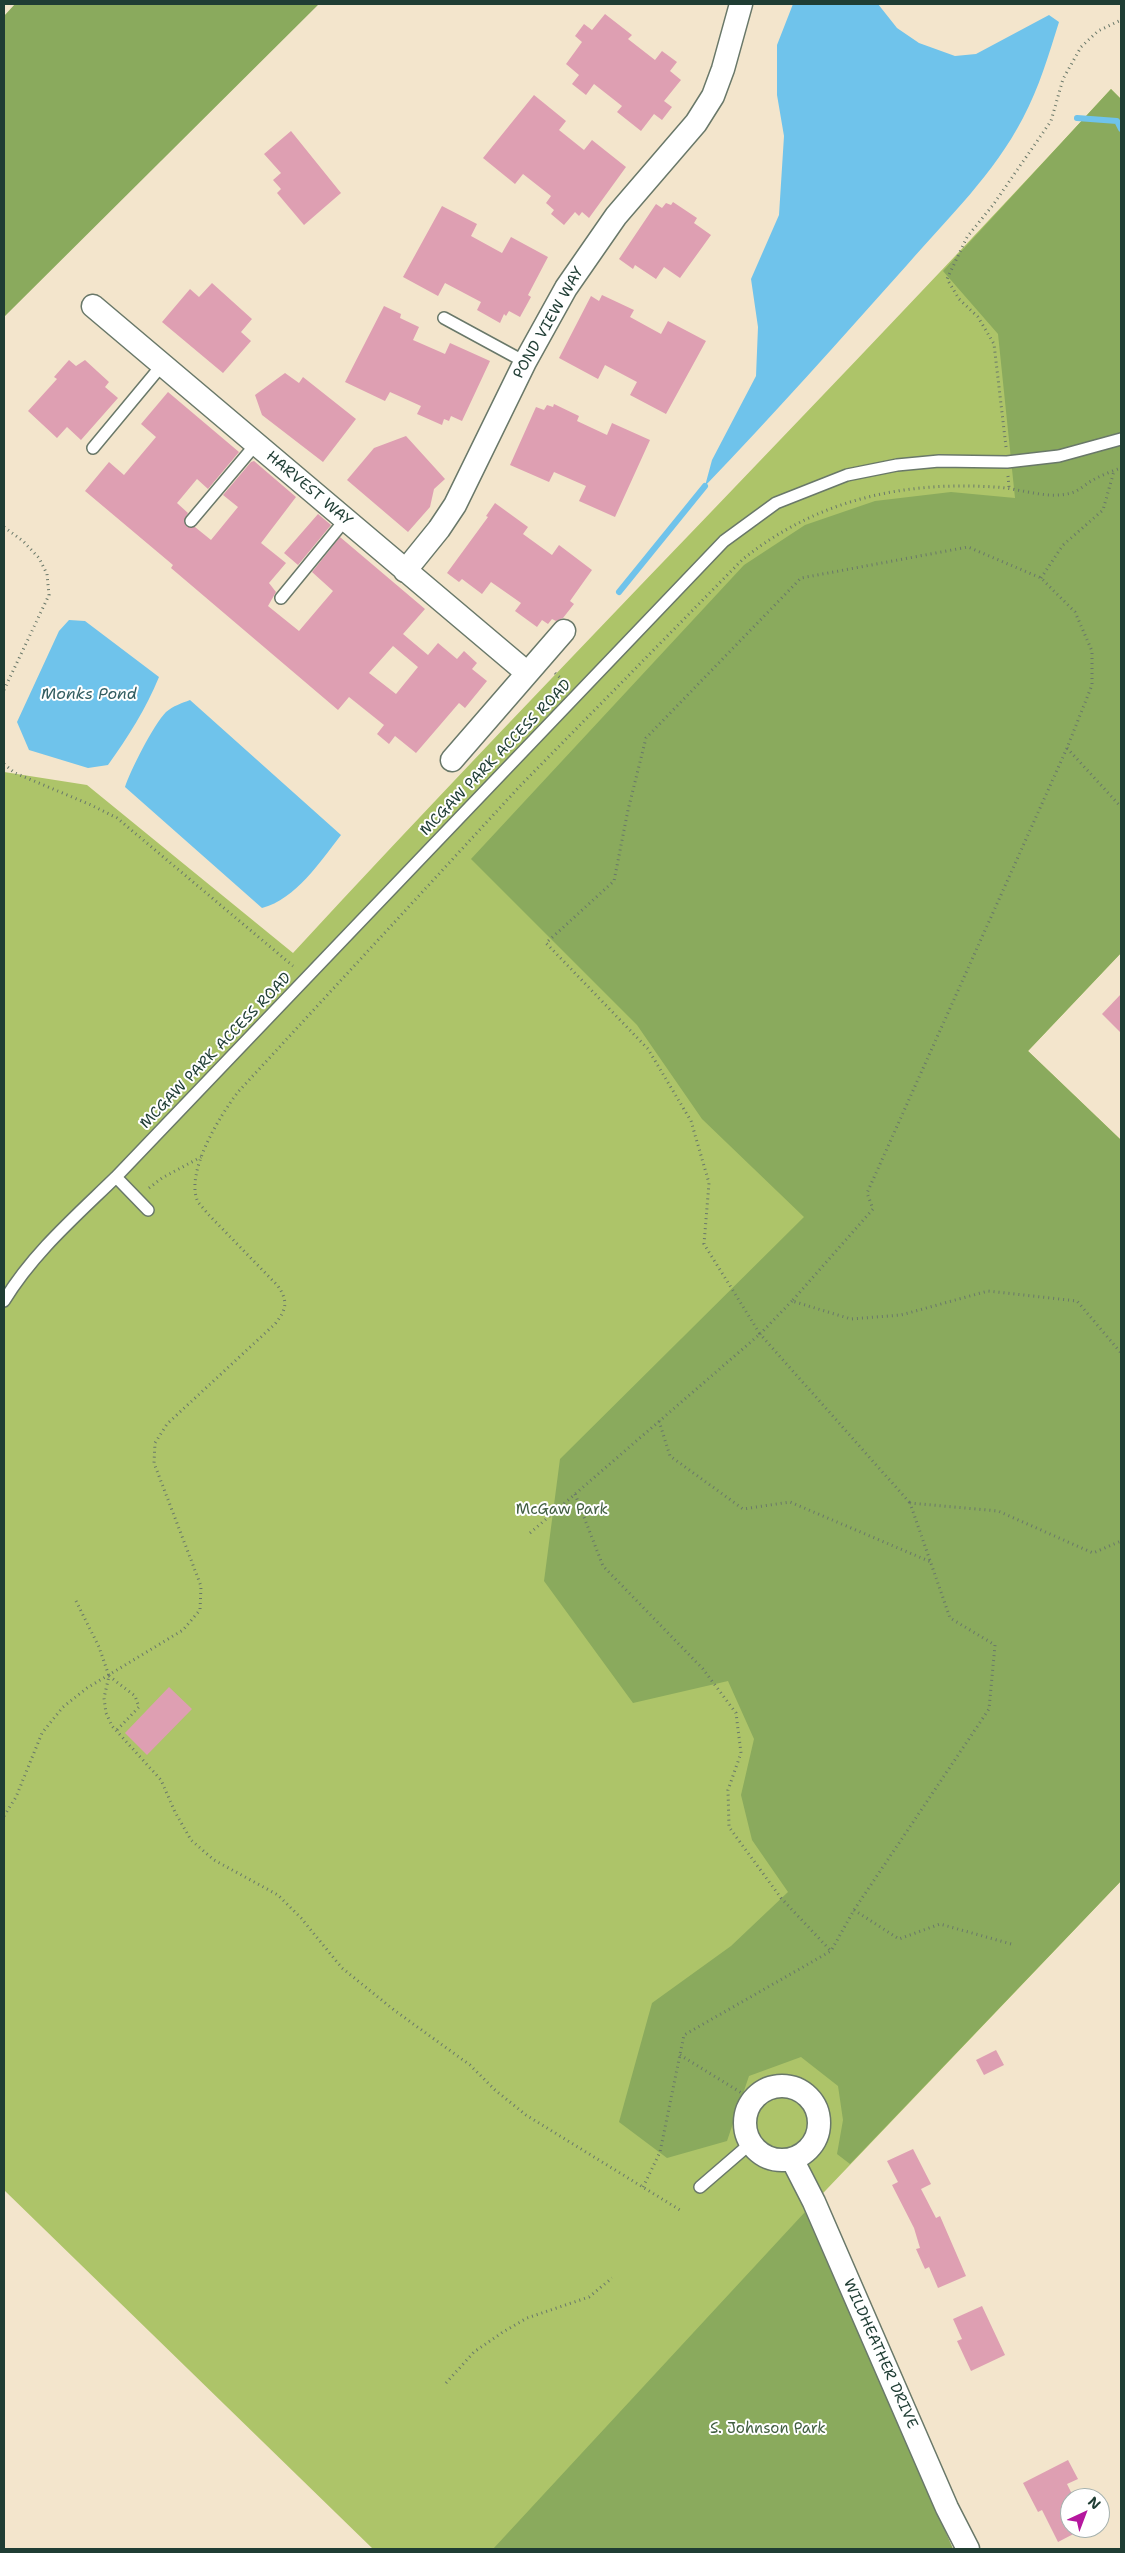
<!DOCTYPE html>
<style>
body{margin:0}
#map{position:relative;width:1125px;height:2553px;overflow:hidden;background:#f3e5cc;font-family:"Shantell Sans",sans-serif}
canvas{display:block}
.frame{position:absolute;inset:0;border:5px solid #1f3d34;pointer-events:none}
.north{position:absolute;left:1060px;top:2488px;width:50px;height:50px;box-sizing:border-box;background:#fff;border:1px solid #a5b1ae;border-radius:50%;rotate:43deg;font-size:14px;font-weight:700;line-height:20px;text-align:center;color:#1f3d34}
.north::after{content:'';display:block;margin:auto;width:18px;height:22px;background:#b5179e;clip-path:polygon(50% 0,100% 100%,50% 72%,0 100%)}
</style>
<div id="map">
<canvas width="1125" height="2553"></canvas>
<div class="frame"></div>
<div class="north">N</div>
</div>
<script>
const context = document.querySelector('canvas').getContext('2d');
context.lineJoin = 'round';
function fill(path, color) {
  context.fillStyle = color;
  context.fill(path, 'evenodd');
}
function strokePath(path, color, width, dash) {
  context.strokeStyle = color;
  context.lineWidth = width;
  context.lineCap = dash ? 'butt' : 'round';
  context.setLineDash(dash || []);
  context.stroke(path);
}
function write(font, color, halo, rows, align = 'center') {
  context.font = font + ' "Shantell Sans",sans-serif';
  context.lineWidth = 4;
  context.setLineDash([]);
  context.textBaseline = 'middle';
  context.strokeStyle = halo;
  context.fillStyle = color;
  for (const [text, x, y, turn = 0] of rows) {
    context.save();
    context.translate(x, y);
    context.rotate((+turn || 0) * Math.PI / 180);
    context.textAlign = isNaN(turn) ? turn : align;
    if (halo) context.strokeText(text, 0, 0);
    context.fillText(text, 0, 0);
    context.restore();
  }
}
fill(new Path2D(`
 M1111 89 1121 99V953L1028 1051 1121 1140V1881L805 2212 953 2549H373L4 2190V772L87 785 293 953C562 662 842 381 1111 89Z`), '#adc469');
fill(new Path2D(`
 M15 4H319L4 317V16Z
 M1111 89 1121 99V953L1028 1051 1121 1140V1881L850 2164 837 2154 843 2120 838 2086 801 2057 749 2076 727 2141 667 2158 619 2122 652 2003 731 1946 788 1892 752 1840 741 1795 754 1739 728 1681 633 1703 544 1581 560 1459 804 1217 702 1119 637 1025 471 859 744 565 805 525 875 501 951 492 1015 498 998 334 943 271Z
 M805 2212 953 2549H493Z`), '#8aaa5d');
fill(new Path2D(`
 M793 4H878L897 28 919 43 955 56 976 54 1049 15 1059 22C1049 54 1039 88 1023 118 994 174 948 218 907 265 840 340 774 414 705 486L712 460 756 376 758 327 751 279 779 215 784 136 777 95V45Z
 M69 620 85 621 159 677C146 709 128 737 108 765L88 768 29 750 17 722 59 631Z
 M190 700 341 835C320 862 296 899 262 908L125 787C130 771 154 724 166 712 173 706 182 703 190 700Z`), '#6fc3eb');
strokePath(new Path2D(`
 M1077 118 1117 121 1121 129
 M619 592 705 486`), '#6fc3eb', 6);
fill(new Path2D(`
 M605 14 632 35 628 39 655 60 662 51 677 62 670 71 681 80 664 101 672 107 662 120 654 114 641 131 617 112 622 106 594 84 586 95 572 84 579 75 566 64 582 42 575 36 584 24 592 30Z
 M534 95 566 121 559 130 584 150 592 140 626 167 589 218 582 212 579 216 575 212 564 225 551 214 554 210 546 203 551 196 523 174 515 184 483 158Z
 M291 131 341 193 304 225 277 193 281 189 273 180 281 173 264 154Z
 M673 202 697 218 694 223 711 235 680 278 664 267 656 279 635 265 633 269 619 259 656 204 662 208 666 203 671 205Z
 M442 206 477 224 471 236 502 253 511 237 548 257 528 295 531 297 520 317 509 311 506 316 504 314 500 323 477 310 481 302 445 283 438 296 403 277Z
 M212 283 252 319 241 332 251 341 223 373 162 322 190 289 199 297Z
 M602 295 634 310 630 317 661 334 668 321 706 341 666 414 630 395 637 382 605 365 598 379 559 358 591 296 599 301Z
 M384 306 401 314 400 318 419 327 413 340 445 354 450 343 490 361 462 421 451 416 449 421 444 419 442 425 417 414 421 406 390 392 385 401 345 382Z
 M69 360 76 366 85 360 109 382 105 387 118 398 81 440 67 427 57 438 28 411 57 379 54 377Z
 M285 373 299 383 303 377 356 419 323 462 262 415 255 395Z
 M168 392 239 452 208 489 197 479 177 503 188 513 184 520 187 527H195L211 540 238 507 223 495 251 462 254 461 296 497 261 543 286 563 269 583 276 592 268 606 299 631 333 591 312 572 340 537 425 609 403 634 428 655 438 643 457 659 464 651 477 663 472 669 487 681 465 708 459 703 416 753 395 736 389 744 377 734 384 725 349 697 338 710 171 568 173 565 85 491 109 462 124 475 156 437 141 424ZM393 646 418 667 396 694 369 673Z
 M554 404 579 416 577 421 607 435 612 423 650 440 615 517 579 501 586 486 554 472 549 482 510 465 536 407 544 410 547 405 553 407Z
 M406 436 445 479 434 489 430 507 408 532 347 480 374 448Z
 M495 503 528 527 523 534 552 555 559 545 592 570 570 601 574 604 563 618 556 621 552 619 548 624 542 620 537 627 515 611 521 603 491 582 482 594 462 579 459 582 447 573 488 517 486 516Z
 M318 514 331 525 298 565 284 553Z
 M1121 994V1033L1102 1014Z
 M169 1687 192 1709 147 1755 125 1733Z
 M996 2050 1004 2065 984 2075 976 2060Z
 M913 2149 931 2184 921 2189 936 2218 940 2216 966 2276 938 2288 929 2267 925 2269 916 2249 920 2248 914 2228 892 2185 898 2182 887 2161Z
 M982 2306 1005 2355 971 2371 957 2341 962 2339 953 2319Z
 M1068 2460 1078 2479 1067 2484 1074 2498H1070V2528H1085L1058 2542 1042 2510 1038 2512 1023 2483Z`), '#de9fb2');
const service = new Path2D(`
 M444 318 525 362
 M93 448 162 365
 M191 521 256 444
 M281 598 345 520
 M116 1177 148 1210
 M4 1301C33 1253 76 1216 116 1177L724 541 776 503 847 475 897 465 939 461 1007 462 1059 456 1121 439
 M700 2187 751 2143`);
const minor = new Path2D(`
 M93 306 526 672
 M405 571 439 529 455 505 525 362 566 288 616 216 696 123 713 96 723 69 741 4
 M452 760 564 631
 M745 2123a37 37 0 1 1 74 0a37 37 0 1 1-74 0Z
 M792 2159 814 2202 947 2508 968 2549`);
strokePath(service, '#697869', 14);
strokePath(minor, '#697869', 25);
strokePath(new Path2D(`
 M1006 447 994 344 978 317 959 299 947 279 967 237 993 205 1051 121 1063 79 1081 47 1098 31 1121 20
 M1008 476 1009 487
 M4 527 23 541 39 558 47 574 49 595 4 690
 M1041 578 1063 545 1103 510 1114 471
 M555 673 567 684
 M1067 748 1121 807
 M4 764 15 773 91 805 117 818 293 966
 M149 1188 162 1178 201 1157
 M792 1301 760 1334 910 1503
 M659 1421 670 1456 743 1509 790 1502 931 1562
 M575 1494 603 1566 703 1669 736 1713 741 1753 728 1790 729 1827 781 1898 830 1950
 M530 1533 760 1334 704 1244 709 1183 691 1121 648 1049 546 943 614 881 628 810 646 738 801 578 968 547 1041 578 1075 612 1092 651V685L1067 748 867 1193 873 1209 792 1301 851 1319 901 1315 988 1291 1077 1301 1121 1353
 M76 1601 99 1647 109 1676 104 1698 106 1713 112 1726 161 1780 175 1812 191 1840 214 1860 278 1895 301 1918 342 1968 394 2010 470 2065 495 2090 526 2115 680 2210
 M109 1676 135 1696 139 1707 116 1731
 M4 1816 16 1797 42 1733 63 1707 87 1688 183 1630 200 1610 201 1586 154 1463 155 1443 167 1424 275 1324C287 1309 288 1301 278 1286L208 1214C205 1210 201 1206 198 1202 184 1173 221 1114 238 1092L520 786 743 559C817 500 902 481 995 487 1019 488 1051 501 1074 492 1081 489 1087 483 1093 480 1102 475 1112 471 1121 468
 M854 1910 899 1939 940 1924 1011 1944
 M680 2055 753 2100
 M643 2187 660 2152 684 2035 831 1951 854 1910 989 1709 995 1645 950 1618 910 1503 998 1511 1093 1553 1121 1541
 M446 2383 474 2352 503 2332 527 2318 589 2297 612 2278`), '#697869', 3, [1, 4]);
strokePath(service, '#fff', 11);
strokePath(minor, '#fff', 22);
write('15px', '#1f3d34', '#fff', [
 ["POND VIEW WAY",549,323,-60],
 ["HARVEST WAY",309,489,40],
 ["MCGAW PARK ACCESS ROAD",496,758,-46],
 ["MCGAW PARK ACCESS ROAD",216,1051,-46],
 ["WILDHEATHER DRIVE",880,2354,66]
]);
write('15px', '#425f41', '#fff', [
 ["McGaw Park",562,1510],
 ["S. Johnson Park",768,2429]
]);
write('italic 16px', '#335e62', '#fff', [
 ["Monks Pond",89,695]
]);
</script>
